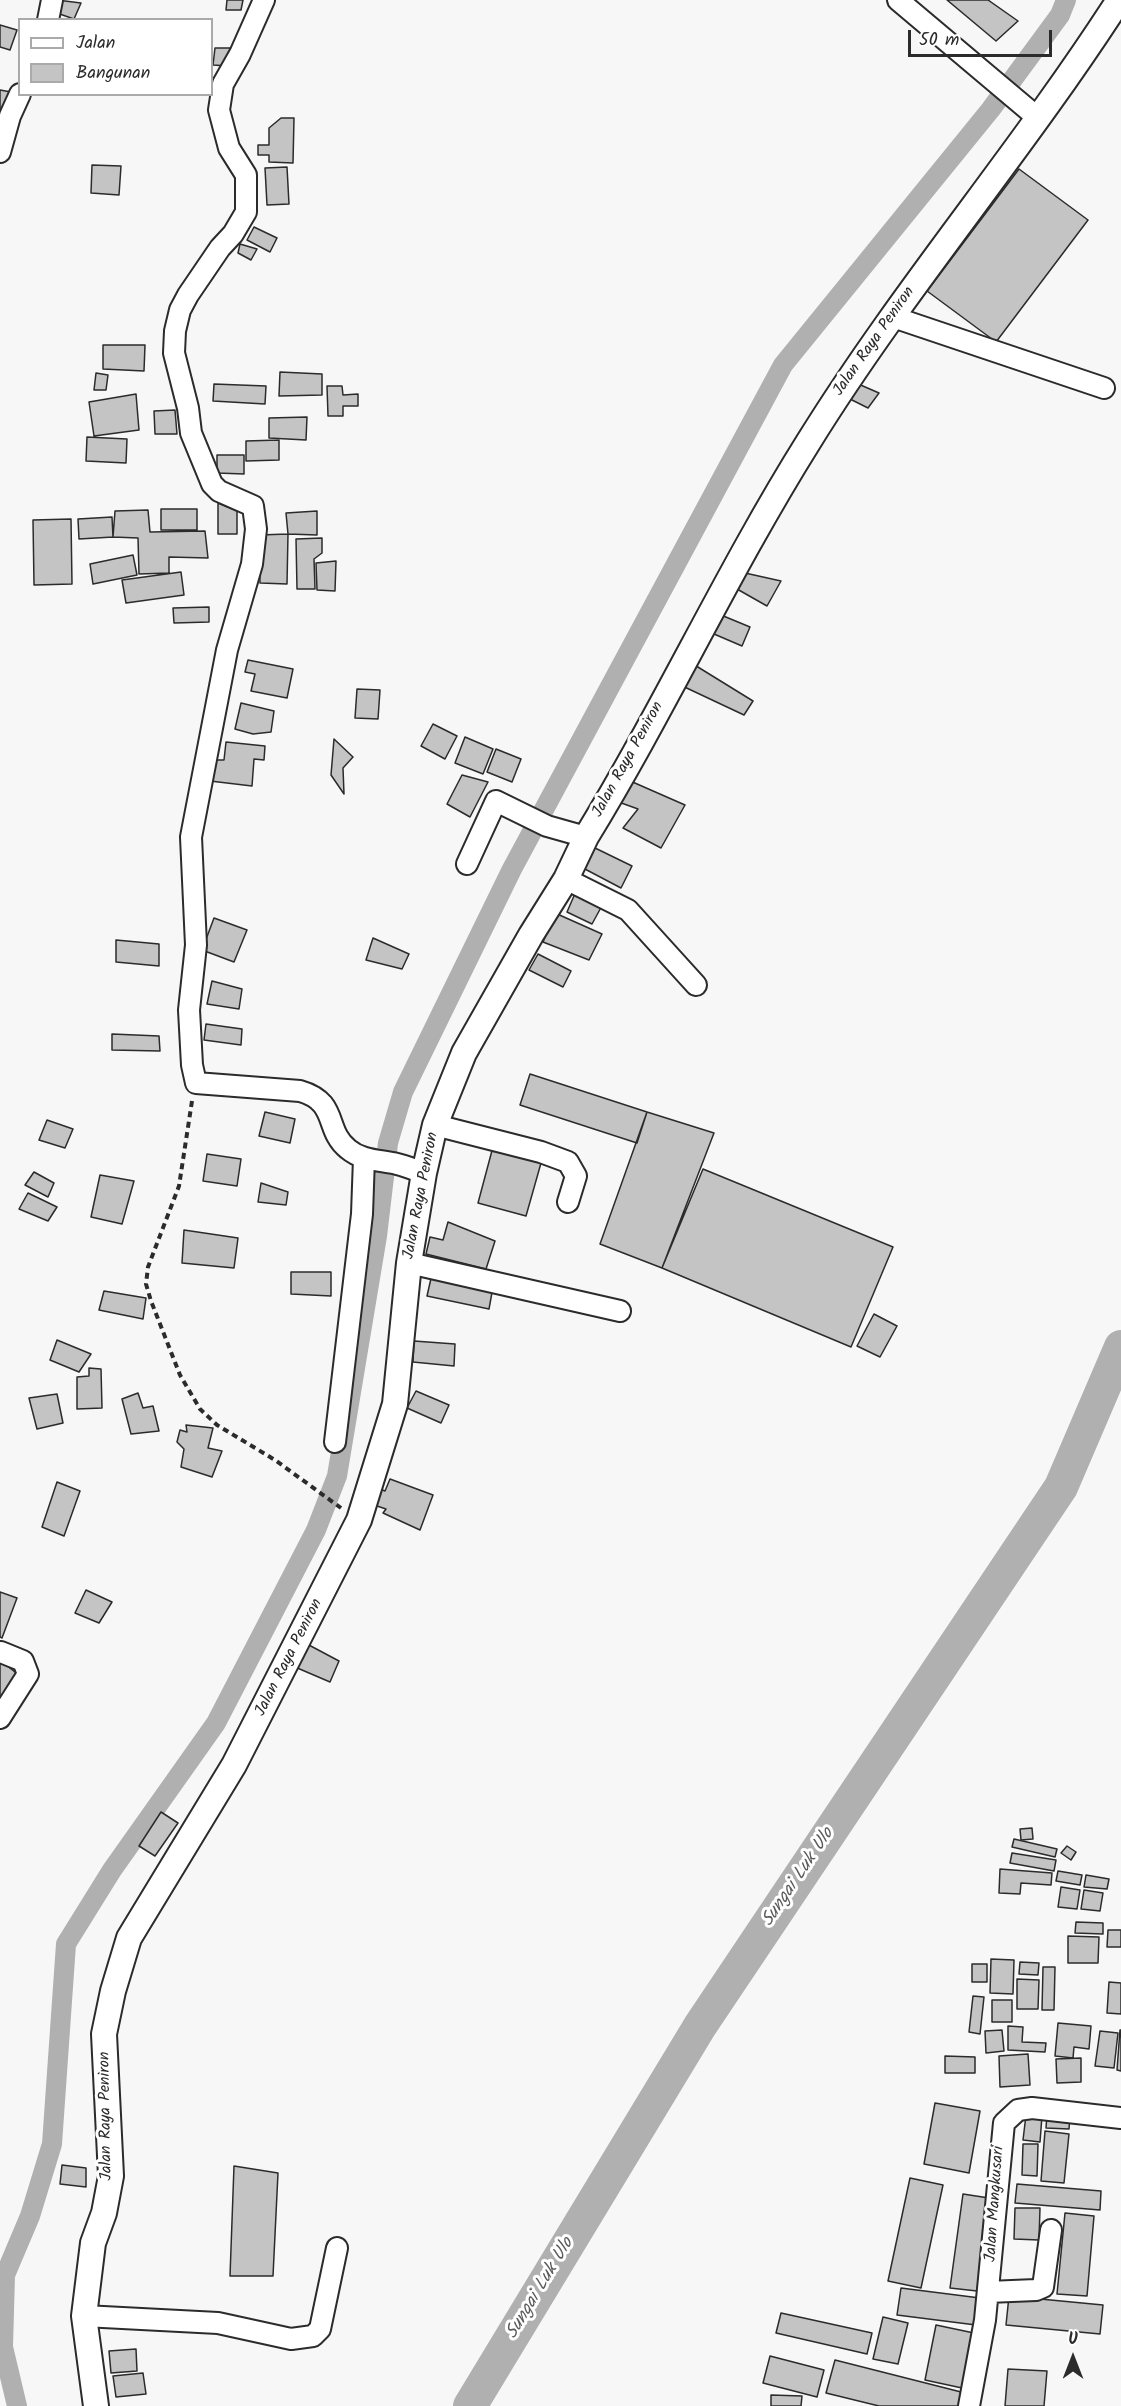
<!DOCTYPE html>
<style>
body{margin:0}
#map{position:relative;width:1121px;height:2406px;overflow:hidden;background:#f7f7f7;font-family:Kalam,sans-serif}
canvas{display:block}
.legend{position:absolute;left:18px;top:18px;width:195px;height:78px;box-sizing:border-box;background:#fff;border:2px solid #aaa;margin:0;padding:8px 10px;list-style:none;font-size:18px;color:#2b2b2b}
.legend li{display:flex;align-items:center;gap:12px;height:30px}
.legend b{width:30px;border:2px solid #aaa}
.north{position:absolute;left:1043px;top:2328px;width:60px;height:60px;-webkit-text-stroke:4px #fff;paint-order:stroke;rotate:0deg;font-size:16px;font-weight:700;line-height:24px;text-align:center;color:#2b2b2b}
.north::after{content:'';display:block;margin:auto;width:21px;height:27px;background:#2b2b2b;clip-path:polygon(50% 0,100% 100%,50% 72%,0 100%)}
.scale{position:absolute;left:908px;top:30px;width:144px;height:27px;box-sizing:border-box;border:3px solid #2b2b2b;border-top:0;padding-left:8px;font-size:18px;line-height:21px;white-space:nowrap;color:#2b2b2b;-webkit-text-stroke:4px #fff;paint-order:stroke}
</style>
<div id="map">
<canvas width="1121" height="2406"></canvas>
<ul class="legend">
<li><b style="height:8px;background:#fff"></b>Jalan</li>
<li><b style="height:16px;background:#c4c4c4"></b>Bangunan</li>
</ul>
<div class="north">U</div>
<div class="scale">50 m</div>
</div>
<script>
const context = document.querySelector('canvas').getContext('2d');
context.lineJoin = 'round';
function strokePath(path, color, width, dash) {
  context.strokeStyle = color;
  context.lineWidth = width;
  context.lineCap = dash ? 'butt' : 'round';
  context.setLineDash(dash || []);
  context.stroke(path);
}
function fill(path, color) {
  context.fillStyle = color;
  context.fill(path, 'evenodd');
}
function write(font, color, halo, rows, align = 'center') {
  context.font = font + ' Kalam,sans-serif';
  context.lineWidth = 6;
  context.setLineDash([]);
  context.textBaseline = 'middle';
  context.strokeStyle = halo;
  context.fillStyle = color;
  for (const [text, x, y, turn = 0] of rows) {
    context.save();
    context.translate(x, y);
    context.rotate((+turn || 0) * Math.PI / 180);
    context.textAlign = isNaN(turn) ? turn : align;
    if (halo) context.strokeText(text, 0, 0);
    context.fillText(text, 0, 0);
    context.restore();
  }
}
strokePath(new Path2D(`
 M17 2406 3 2347 5 2275 30 2216 52 2144 66 1944 112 1870 216 1723 316 1530 337 1476 377 1236 388 1143 403 1092 512 869 783 365 991 109 1060 15 1066 0`), '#b0b0b0', 20);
strokePath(new Path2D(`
 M470 2406 700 2026 1061 1487 1121 1347`), '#b0b0b0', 34);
const building = new Path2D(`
 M57 0 81 3 74 19 54 12Z
 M227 0H243L241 10H226Z
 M947 0H988L1018 21 996 41Z
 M0 25 17 30 10 50 0 47Z
 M215 48H230L228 66 213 65Z
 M0 90 11 92 6 115 0 113Z
 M281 118H294L293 163 269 162V155H258V145H269V128Z
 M92 165 121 166 119 195 91 193Z
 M287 167 289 204 267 205 265 168Z
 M1019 169 1088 220 996 342 927 291Z
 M254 227 277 238 270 252 247 240Z
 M240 244 257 249 251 260 238 253Z
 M103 345H145L144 371 103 369Z
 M280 372 322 374V395L279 396Z
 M96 373 108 375 106 390H94Z
 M856 383 879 393 868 408 846 397Z
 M214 384 266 386 265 404 213 401Z
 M327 386H342L343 395 358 394V406H343V416H328Z
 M136 394 139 430 94 436 89 402Z
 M175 410 177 434H155L154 411Z
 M307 417 306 440 269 438V418Z
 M87 437 127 439 126 463 86 461Z
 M279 440V460L246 461V441Z
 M217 455H244V474L217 473Z
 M218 503 237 511V534H218Z
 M161 509H197V530H161Z
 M148 510 150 532 205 531 208 558 169 557V573L139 574 138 538 113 537 115 511Z
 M317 511V535L288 534 286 513Z
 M112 517 113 537 79 539 78 519Z
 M71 519 72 584 34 585 33 520Z
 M288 534 287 584 260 583 259 535Z
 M322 538V553L314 559 315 589H297L296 539Z
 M133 555 137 575 93 584 90 564Z
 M336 561 335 591 317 590 316 563Z
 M181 572 184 595 126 603 122 580Z
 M745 573 781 581 767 606 737 589Z
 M209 607V622L174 623 173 608Z
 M721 615 750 627 742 646 707 631Z
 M248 660 293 669 287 698 251 691 255 674 245 672Z
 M693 664 753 701 744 715 676 683Z
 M357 689 380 690 378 719 355 718Z
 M241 703 274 711 271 732 253 734 235 729Z
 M433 724 457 736 445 759 421 746Z
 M465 737 493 749 483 774 455 763Z
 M334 739 353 757 343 768 344 794 331 775Z
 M226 742 265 746 264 760 254 759 252 786 210 781 212 760H224Z
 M496 749 521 759 512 782 487 772Z
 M462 775 488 782 470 817 447 804Z
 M628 780 685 805 661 848 623 828 638 809 613 800Z
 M593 847 632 866 621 888 583 868Z
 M577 889 604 902 592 924 567 912Z
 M555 913 602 934 589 960 543 942Z
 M214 918 247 930 234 962 202 950Z
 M373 938 409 954 402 969 366 960Z
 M116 940 159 944V966L116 962Z
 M538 954 571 971 563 987 529 970Z
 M212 981 242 989 239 1009 207 1004Z
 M206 1024 242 1029 241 1045 204 1040Z
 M112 1034 159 1036 160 1051 112 1050Z
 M530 1074 647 1112 637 1143 520 1105Z
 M265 1112 295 1119 290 1143 259 1136Z
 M647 1112 714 1133 662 1268 600 1244Z
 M47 1120 73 1129 65 1148 39 1140Z
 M494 1143 543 1156 526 1216 478 1203Z
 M207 1154 241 1159 237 1186 203 1181Z
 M703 1169 893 1247 851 1347 662 1268Z
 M34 1172 54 1183 48 1197 25 1185Z
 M100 1175 134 1181 122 1224 91 1217Z
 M261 1183 288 1192 286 1205 258 1202Z
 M28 1193 57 1207 48 1221 19 1209Z
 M448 1222 495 1241 486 1269 426 1254 430 1237 443 1240Z
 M184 1230 238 1238 234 1268 182 1263Z
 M291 1272H331V1296L291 1294Z
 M432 1274 493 1287 489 1309 427 1296Z
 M104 1291 146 1298 143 1319 99 1310Z
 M874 1314 897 1326 880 1357 857 1346Z
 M57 1340 91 1354 79 1372 50 1360Z
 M414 1341 455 1344 454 1366 413 1362Z
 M89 1368 101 1369 102 1408 77 1409V1377L89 1376Z
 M416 1391 449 1405 441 1423 407 1408Z
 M138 1393 143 1408 153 1406 159 1431 131 1434 122 1399Z
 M57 1394 63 1423 37 1429 29 1398Z
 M186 1425 213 1428 208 1448 222 1451 212 1477 181 1467 184 1449 177 1442 180 1430 187 1432Z
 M390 1479 433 1495 420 1530 383 1513 386 1509 374 1505 380 1489 385 1491Z
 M57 1482 80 1491 64 1536 42 1527Z
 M86 1590 112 1602 99 1623 75 1613Z
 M0 1592 17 1598 2 1638 0 1637Z
 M307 1644 339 1661 330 1682 295 1667Z
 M0 1660 20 1676 0 1701Z
 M161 1812 178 1823 155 1856 139 1846Z
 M1032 1828 1033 1839 1021 1840 1020 1829Z
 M1014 1839 1057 1849 1055 1857 1012 1847Z
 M1067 1846 1076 1852 1071 1860 1061 1853Z
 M1012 1853 1056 1860 1054 1871 1010 1863Z
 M1000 1869 1052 1873 1051 1885 1021 1883 1020 1894 999 1893Z
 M1058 1871 1082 1875 1080 1885 1056 1881Z
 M1086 1875 1109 1879 1107 1889 1084 1887Z
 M1061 1887 1080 1890 1077 1909 1058 1907Z
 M1084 1890 1103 1893 1100 1911 1081 1909Z
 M1076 1922 1103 1923V1934L1075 1933Z
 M1108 1930H1121V1947H1107Z
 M1068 1936 1099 1937 1098 1963H1068Z
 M991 1959 1014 1960 1013 1994 990 1993Z
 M1020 1962 1039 1963 1038 1975 1019 1974Z
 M972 1964H987V1982H972Z
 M1043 1967H1055L1054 2010H1042Z
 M1017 1979 1039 1980 1038 2009H1017Z
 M1109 1982 1121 1983V2014L1107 2013Z
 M973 1996 984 1997 980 2034 969 2032Z
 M992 2000H1012V2022H992Z
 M1058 2023 1091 2026 1089 2049 1074 2047 1073 2058 1055 2056Z
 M1008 2026 1023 2027 1022 2042 1046 2043 1045 2052 1008 2050Z
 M1002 2030 1004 2051 986 2053 985 2031Z
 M1120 2030H1121V2071L1117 2070Z
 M1100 2031 1118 2033 1114 2068 1095 2066Z
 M1028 2054 1030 2085 1000 2087 999 2056Z
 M945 2056 975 2057V2073H945Z
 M1081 2058V2082L1057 2083 1056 2059Z
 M935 2103 980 2111 969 2173 924 2164Z
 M1047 2114 1070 2116 1069 2129 1046 2128Z
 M1026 2115 1042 2116 1040 2142 1023 2140Z
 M1045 2131 1069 2134 1064 2183 1041 2181Z
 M1023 2144H1038L1037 2176 1022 2175Z
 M62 2165 86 2168V2187L60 2184Z
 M234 2166 278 2173 273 2276H230Z
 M910 2178 943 2185 921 2288 888 2281Z
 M1017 2184 1101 2191 1100 2210 1015 2203Z
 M963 2194 989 2198 977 2291 950 2288Z
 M1015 2208H1040L1039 2240 1014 2239Z
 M1065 2213 1094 2216 1087 2296 1057 2294Z
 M901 2288 980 2298 976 2325 897 2315Z
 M1009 2296 1103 2305 1100 2334 1006 2325Z
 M781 2313 872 2333 867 2354 776 2333Z
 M883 2317 908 2323 898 2364 873 2359Z
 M936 2325 974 2333 962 2388 925 2380Z
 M136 2349 137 2371 111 2373 109 2351Z
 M770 2356 824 2370 817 2397 763 2383Z
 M835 2360 965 2393 961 2406H879L826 2393Z
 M1008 2369 1047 2371 1044 2406H1005Z
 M143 2373 146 2394 116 2397 113 2376Z
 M771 2395 802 2396 801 2406H771Z`);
fill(building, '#c4c4c4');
strokePath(building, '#2b2b2b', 1.5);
const minor = new Path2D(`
 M264 0 240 54 223 84 219 110 229 148 246 175V212L233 234 220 248 188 295 180 310 175 331 174 353 188 408 191 433 212 484 219 491 253 506 256 529 252 564 227 650 191 837 196 945 189 1010 192 1065 196 1083 300 1091C339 1102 324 1130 348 1149 362 1161 380 1160 397 1164 406 1166 415 1170 424 1173
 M898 0 1038 118
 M48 20 52 0
 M0 152 10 116 20 94
 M893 317 1104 388
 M467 864 496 801 547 826 586 837
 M566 879 628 910 696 985
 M435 1125 541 1152 568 1162 576 1176 568 1202
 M409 1263 620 1311
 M335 1442 362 1214 364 1158
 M0 1718 28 1674 23 1661 1 1652
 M988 2292 1036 2290 1043 2287 1051 2230
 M84 2316 218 2323 291 2339 313 2336 320 2329 337 2248
 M969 2406 985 2320 1004 2123 1018 2110 1032 2108 1121 2118`);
const major = new Path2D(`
 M96 2406 84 2316 93 2243 104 2213 111 2176 104 2034 113 1991 129 1938 234 1765 359 1520 395 1404 409 1263 424 1173 435 1125 464 1053 531 935 566 879 586 837C665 708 728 570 809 441 904 288 1022 151 1119 0`);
strokePath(minor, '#2b2b2b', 24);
strokePath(major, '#2b2b2b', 28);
strokePath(new Path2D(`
 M192 1101 179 1186 148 1267 146 1284 151 1301 180 1375 200 1409 217 1425 275 1460 341 1508`), '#2b2b2b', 4, [6, 4.5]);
strokePath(minor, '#fff', 20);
strokePath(major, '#fff', 24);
write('16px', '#2b2b2b', '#fff', [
 ["Jalan Raya Peniron",875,342,-55],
 ["Jalan Raya Peniron",629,760,-61],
 ["Jalan Raya Peniron",422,1196,-79],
 ["Jalan Raya Peniron",290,1658,-63],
 ["Jalan Raya Peniron",107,2116,-91],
 ["Jalan Mangkusari",996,2204,-86]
]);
write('italic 18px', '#5a5a5a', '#fff', [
 ["Sungai Luk Ulo",799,1878,-56],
 ["Sungai Luk Ulo",541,2289,-59]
]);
</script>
